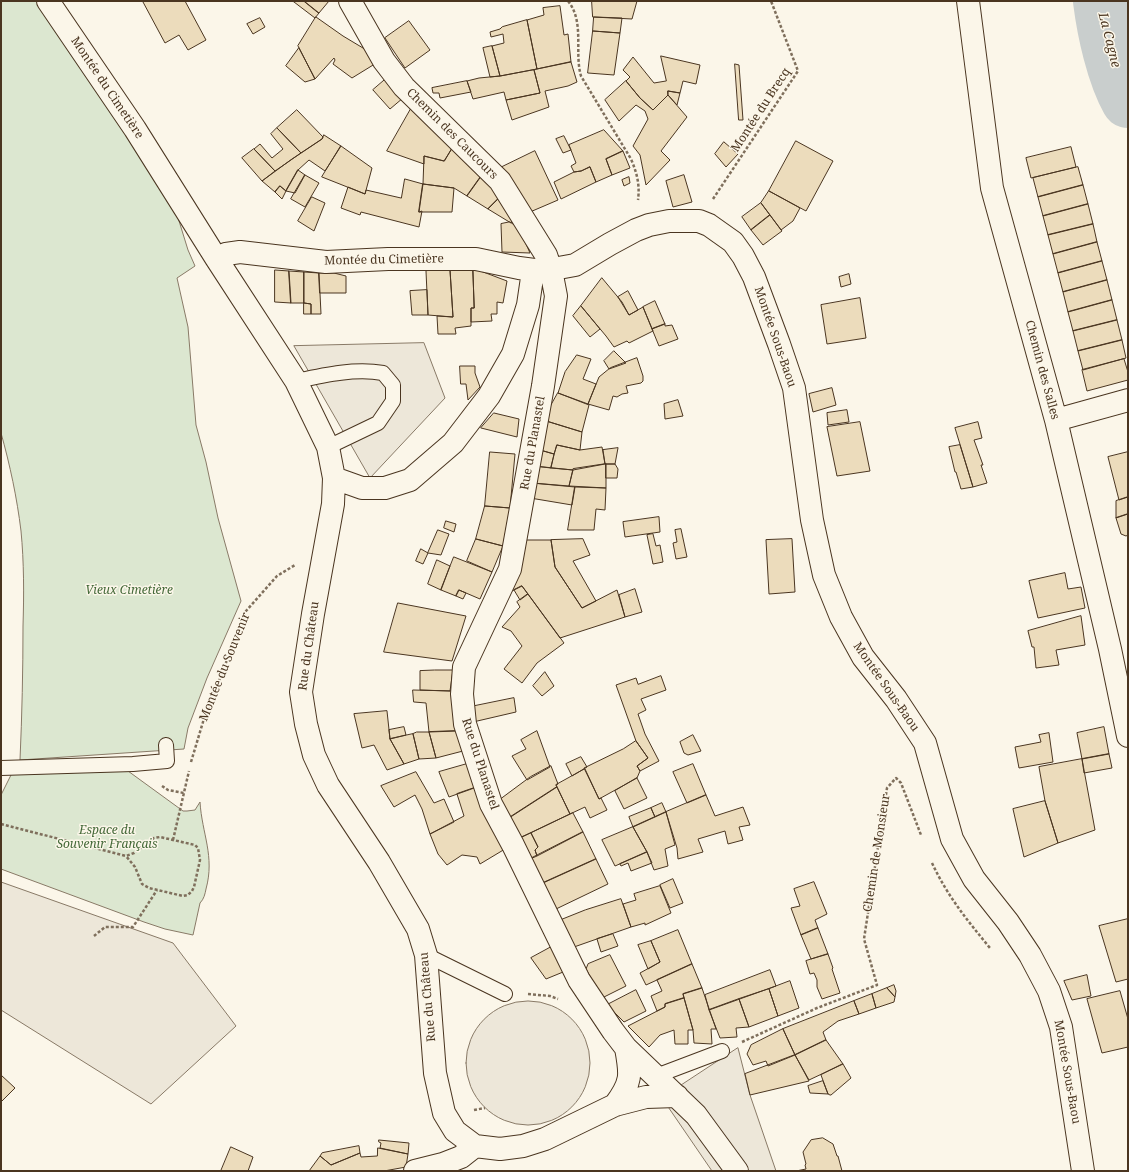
<!DOCTYPE html>
<meta charset="utf-8">
<style>
body{margin:0}
#map{position:relative;width:1129px;height:1172px;overflow:hidden;background:#fbf6e9;font-family:"Noto Serif",serif}
canvas{display:block}
.frame{position:absolute;inset:0;border:2px solid #4a3520;pointer-events:none}
</style>
<div id="map">
<canvas width="1129" height="1172"></canvas>
<div class="frame"></div>
</div>
<script>
const context = document.querySelector('canvas').getContext('2d');
context.lineJoin = 'round';
function fill(path, color) {
  context.fillStyle = color;
  context.fill(path, 'evenodd');
}
function strokePath(path, color, width, dash) {
  context.strokeStyle = color;
  context.lineWidth = width;
  context.lineCap = dash ? 'butt' : 'round';
  context.setLineDash(dash || []);
  context.stroke(path);
}
function write(font, color, halo, rows, align = 'center') {
  context.font = font + ' "Noto Serif",serif';
  context.lineWidth = 3;
  context.setLineDash([]);
  context.textBaseline = 'middle';
  context.strokeStyle = halo;
  context.fillStyle = color;
  for (const [text, x, y, turn = 0] of rows) {
    context.save();
    context.translate(x, y);
    context.rotate((+turn || 0) * Math.PI / 180);
    context.textAlign = isNaN(turn) ? turn : align;
    if (halo) context.strokeText(text, 0, 0);
    context.fillText(text, 0, 0);
    context.restore();
  }
}
const green = new Path2D(`
 M1 1H41L175 208 188 250 195 266 177 278 188 327 196 425 206 462 218 518 241 601 207 678 188 728 184 749 20 760C22 715 23 670 23 626 24 594 24 562 21 531 17 498 10 465 1 433Z
 M1122 1H1128V126L1110 97Z
 M128 771 183 811H187L195 810 200 802C202 834 215 856 206 889 205 894 204 899 200 903L193 935 165 929 144 922 1 869V795L11 775Z`);
fill(green, '#dce7d0');
strokePath(green, '#887966', 1);
const parking = new Path2D(`
 M424 343 445 398 370 478 294 346Z
 M1 882 173 943 236 1026 151 1104 1 1010Z
 M466 1063a62 62 0 1 1 124 0a62 62 0 1 1-124 0Z
 M738 1048 750 1095 776 1171H712L662 1098Z`);
fill(parking, '#ede7d9');
strokePath(parking, '#887966', 1);
strokePath(new Path2D(`
 M1100 1C1104 32 1113 74 1128 101`), '#c9cecd', 54);
const building = new Path2D(`
 M146 1H185L206 40 188 50 179 35 165 43 143 2Z
 M295 1H304L319 13 315 18 294 2Z
 M304 1H329L319 13Z
 M592 1H637L632 19 593 17Z
 M560 6 564 35 568 34 571 62 537 69 527 20 544 15 543 8Z
 M316 17 343 36 373 54 378 62 352 78 333 64 335 60 334 58 315 79 298 46Z
 M594 17 622 18 620 33 593 31Z
 M260 18 265 27 253 34 247 24Z
 M527 20 537 69 500 76 492 46 504 43 503 34 491 37 490 32 500 29 502 27Z
 M409 21 430 50 405 68 385 38Z
 M593 31 620 33 614 75 588 73Z
 M492 46 500 76 490 77 483 48Z
 M299 48 315 79 305 82 286 66Z
 M661 56 700 65 696 84 683 81 680 93 668 91V95L653 110 640 98 626 81 630 77 623 70 633 57 654 83 666 81Z
 M571 62 577 82 568 86 545 91 549 107 512 120 506 100 540 93 534 70Z
 M735 64 739 65 743 120H739Z
 M534 70 540 93 506 100 504 92 473 99 467 81 479 78 500 76Z
 M387 78 403 98 390 109 373 90Z
 M467 81 471 92 440 98 439 93H433L432 88Z
 M626 81 640 98 653 110 668 95 687 117 661 151 670 160 646 185 640 155 633 146 648 119 645 111 636 105 619 121 605 100Z
 M668 91 680 93 677 105 668 95Z
 M412 107 453 147 444 161 424 156V164L387 151Z
 M297 110 323 137 322 139 301 153 277 128Z
 M277 128 301 153 275 171 254 149 260 144 272 158 283 149 271 134Z
 M604 130 623 151 606 159 612 175 596 182 590 167 581 171 574 172 571 166 576 163 569 145Z
 M324 135 341 146 325 171 309 160 298 170 286 191 280 186 275 192 262 181 292 159 322 139Z
 M564 136 571 150 563 153 556 139Z
 M796 141 833 161 806 211 769 191Z
 M724 142 738 154 726 167 715 154Z
 M341 146 372 168 365 194 322 177Z
 M453 147 482 175 467 196 454 188 423 184 424 156 444 161Z
 M1071 147 1076 167 1031 178 1026 158Z
 M254 149 275 171 262 181 242 158Z
 M535 151 558 200 530 212 498 169Z
 M623 151 630 168 612 175 606 159Z
 M590 167 596 182 561 199 554 182 574 172 581 171Z
 M1078 167 1083 185 1038 197 1033 178Z
 M298 170 305 175 295 193 286 191Z
 M305 175 319 183 305 207 291 199Z
 M482 175 500 197 488 209 467 196Z
 M684 175 692 202 673 207 666 181Z
 M629 177 630 183 624 186 622 180Z
 M405 179 423 184 419 212 422 211 419 227 361 212 360 215 341 208 348 187 365 194 366 190 401 198Z
 M423 184 454 188 452 212H419Z
 M1083 185 1088 204 1043 216 1038 197Z
 M280 186 286 191 282 199 275 192Z
 M769 191 800 208 793 221 781 230 761 203Z
 M312 197 325 203 314 231 298 221Z
 M500 197 515 216 511 223 488 209Z
 M761 203 770 215 751 230 742 217Z
 M1088 204 1093 224 1048 235 1043 216Z
 M770 215 782 231 763 245 751 230Z
 M510 222 519 228 530 253 502 252 501 224Z
 M1093 224 1097 242 1053 254 1048 235Z
 M1097 242 1102 261 1058 273 1053 254Z
 M1102 261 1107 280 1063 292 1058 273Z
 M473 269 478 270 507 281 503 303 497 302V314H491L492 321 471 322V308H474Z
 M473 269 474 308H471V326L455 328 456 334H438L437 316 453 317 450 270Z
 M275 270 289 271 291 303 275 302Z
 M450 270 453 317 428 315 426 271Z
 M289 271 304 272V303H291Z
 M304 272 319 273 321 314H311V304L304 303Z
 M319 273H334L346 276V293H320Z
 M849 274 851 284 841 287 839 277Z
 M602 278 622 302 629 315 643 307 653 331 629 343 627 341 614 347 606 336 581 306Z
 M1107 280 1112 300 1068 312 1063 292Z
 M427 290 428 315H412L410 291Z
 M628 291 638 310 629 315 618 297Z
 M860 298 866 338 827 344 821 305Z
 M1112 300 1117 320 1073 331 1068 312Z
 M655 301 665 324 652 329 643 307Z
 M304 303 311 304V314H304Z
 M581 306 600 329 590 337 573 316Z
 M1117 320 1122 340 1078 351 1073 331Z
 M665 324V326L672 325 678 339 659 346 652 329Z
 M1122 340 1126 358 1083 370 1078 351Z
 M614 351 626 363 609 369 604 361Z
 M577 355 591 359 583 379 596 384 588 404 558 393 565 372Z
 M637 358 643 376V381L641 383 626 386 628 393 622 394 617 397 613 396 609 410 588 404 599 377 610 368Z
 M1124 359 1128 372V380L1087 391 1082 370Z
 M460 366H475V373L480 387 468 400 466 384H461Z
 M832 388 836 405 813 412 809 394Z
 M558 393 589 405 582 432 543 420Z
 M678 400 683 416 665 419 664 404Z
 M847 410 849 422 828 425 827 413Z
 M494 413 519 419 517 437 481 428Z
 M543 420 582 432 580 450 557 445 554 454 533 448Z
 M860 422 870 471 837 476 827 427Z
 M978 422 982 438 974 440 983 465H981L987 483 973 487 955 428Z
 M557 445 580 450 602 447 605 464 573 470 551 468Z
 M960 445 973 487 961 489 956 472H955L949 447Z
 M533 448 554 454 551 468 534 466Z
 M618 448 615 464H605L603 450Z
 M490 452 515 454 510 508 485 506Z
 M1128 452V497L1119 500 1108 457Z
 M606 464H615L618 469 617 478H606Z
 M606 464V488L569 486 573 469Z
 M534 466 573 470 569 486 532 483Z
 M532 483 575 487 572 505 530 498Z
 M575 487 606 488 605 510 596 509 594 530H568Z
 M1128 497V514L1116 518V501Z
 M485 506 510 508 503 546 476 539Z
 M1128 514V535L1126 536 1121 534 1116 518Z
 M659 517 660 532 625 537 623 522Z
 M446 521 456 524 454 532 444 528Z
 M681 529 687 557 676 559 673 543 677 542 675 530Z
 M438 530 449 534 441 555 428 553Z
 M653 534 656 546 660 545 663 562 653 564 647 535Z
 M476 539 503 546 492 572 467 561Z
 M583 539 590 555 573 561 596 601 582 608 555 567 551 540Z
 M792 539 795 592 769 594 766 540Z
 M522 540H551L555 567 582 608 617 590 625 617 560 638 522 586 512 591 508 584Z
 M421 549 428 553 423 564 416 561Z
 M454 557 492 572 480 599 459 590 456 596 441 590Z
 M437 560 450 566 441 590 428 584Z
 M1065 573 1068 589 1081 587 1085 608 1038 618 1029 581Z
 M522 586 528 594 520 600 514 590Z
 M635 589 642 612 625 617 619 595Z
 M459 590 466 593 463 599 456 596Z
 M528 594 564 643 537 663 522 683 504 669 522 646 511 631 502 627 520 607 517 602Z
 M398 603 466 616 452 661 384 652Z
 M1081 616 1085 645 1056 650 1059 665 1036 668 1034 647H1032L1028 631Z
 M435 670H453L450 691 420 690V671Z
 M545 672 554 686 542 696 533 686Z
 M661 676 666 690 641 699 646 710 638 714 645 734 659 761 640 771 637 766 648 758 636 741 616 685 636 678 638 684Z
 M413 690 453 691 457 731 429 732 426 703 414 702Z
 M514 698 516 712 473 722 470 707Z
 M387 711 390 739 404 764 387 770 374 745 362 748 354 714Z
 M404 727 406 735 390 739 389 730Z
 M1104 727 1109 754 1082 759 1077 733Z
 M457 731 463 751 436 758 429 732Z
 M537 731 550 767 527 780 512 756 526 749 521 740Z
 M417 732H429L436 758 419 759 413 734Z
 M1049 733 1053 762 1019 768 1015 747 1041 742 1039 735Z
 M413 734 419 759 404 764 390 739Z
 M693 735 701 751 688 755 684 753 680 742Z
 M636 741 648 758 637 766 640 771 637 778 599 799 584 768 623 749Z
 M1109 754 1112 768 1084 773 1082 759Z
 M581 757 587 767 572 776 566 764Z
 M1082 759 1095 830 1058 843 1045 801 1039 767Z
 M467 764 477 787 449 797 439 772Z
 M693 764 706 795 687 803 673 772Z
 M551 766 558 784 556 785 557 787 509 818 499 800 530 777Z
 M585 769 599 799 601 798 607 810 590 818 585 807 570 814 556 785Z
 M416 772 434 803 444 799 454 822 430 834 422 809 415 795 394 807 381 786Z
 M637 778 647 798 624 809 615 791Z
 M477 787 505 849 480 864 477 857 462 855 447 865 438 854 430 834 464 816 457 794Z
 M557 787 570 814 520 838 509 818Z
 M706 795 715 816 743 807 750 825 739 827 743 840 728 844 725 831 698 839 703 852 678 859 677 848 666 812Z
 M1045 801 1058 843 1024 857 1013 809Z
 M662 803 666 812 655 817 651 808Z
 M651 808 655 817 633 827 629 817Z
 M666 812 675 845 665 849 668 866 654 870 647 852 633 827Z
 M573 813 583 832 537 856 535 850 538 847 531 833Z
 M633 827 647 852 615 866 602 840Z
 M583 832 596 859 543 883 530 859Z
 M531 833 538 847 535 850 537 856 530 859 520 838Z
 M647 852 652 863 631 871 628 863 621 866 620 864Z
 M596 859 608 884 556 909 543 883Z
 M673 879 683 903 670 908 660 885Z
 M814 882 827 914 815 920 818 928 801 935 791 908 800 906 794 889Z
 M660 886 671 913 645 925V923L631 927 623 904 636 900 634 894Z
 M621 899 631 927 574 947 560 920 585 910Z
 M1128 919V979L1116 982 1099 926Z
 M818 928 828 954 811 959 801 935Z
 M678 930 692 964 646 985 640 973 660 962 651 941Z
 M613 934 618 946 601 952 597 939Z
 M651 941 660 962 648 969 638 945Z
 M555 945 568 970 546 979 531 958Z
 M828 954 833 968 832 969 840 993 822 999 817 987V980L814 973 810 974 806 961Z
 M610 955 626 986 602 998 586 969 588 964Z
 M692 964 702 988 683 994 684 998 665 1004V1007L657 1011 651 996 662 991 657 980Z
 M770 970 776 986 709 1010 705 995Z
 M1087 975 1091 996 1072 1000 1064 981Z
 M790 981 799 1008 778 1016 769 989Z
 M894 985 896 991 895 997 887 988Z
 M702 988 716 1029H711L712 1044 694 1043 693 1030 683 994Z
 M887 988 895 997 894 1002 876 1008 872 994Z
 M769 989 778 1016 749 1027 739 999Z
 M636 990 646 1011 624 1022 607 1005Z
 M1120 991 1128 1019V1047L1102 1053 1087 999Z
 M872 994 876 1008 859 1014 854 1001Z
 M684 998 693 1030H688V1044H675L674 1030 660 1035 649 1047 628 1026 665 1007V1004Z
 M739 999 749 1027 736 1028 737 1037 720 1038 709 1010Z
 M854 1001 859 1014 838 1021 823 1032 826 1040 795 1055 783 1029Z
 M783 1029 795 1055 768 1066 766 1061 753 1065 747 1054 751 1045Z
 M826 1040 843 1064 809 1080 795 1055Z
 M795 1055 809 1081 750 1095 745 1074Z
 M843 1064 851 1078 831 1095H830L828 1094 821 1075Z
 M1 1075 15 1088 1 1102Z
 M823 1081 828 1094 810 1093 808 1086Z
 M823 1138 833 1144 837 1156H838L842 1171H796L806 1169 805 1165 806 1164 803 1152 811 1140Z
 M379 1140 409 1143 408 1154 380 1148 381 1143 379 1142Z
 M359 1146 360 1153 331 1165 320 1156 322 1153Z
 M231 1147 253 1157 248 1171H221Z
 M378 1148 408 1154 406 1167 384 1171H309L320 1156 331 1165 360 1153 361 1157 377 1156Z`);
fill(building, '#ecdcbc');
strokePath(building, '#4a3520', 1);
const service = new Path2D(`
 M296 381C324 375 355 368 383 373L393 385V401L378 423 328 447
 M1 768 133 764 167 761 166 745
 M426 955 505 994
 M656 1076 722 1051`);
const minor = new Path2D(`
 M48 1 135 129 216 258 296 381 328 447 334 478 333 504 313 614 301 692 306 724 314 755 328 785 379 862 418 929 426 955 435 1073 444 1113 455 1131 475 1146
 M350 1 384 61 404 87 500 181 546 255 551 270 556 296 543 386 510 569 464 667 462 694 465 724 491 804 513 845 579 980 613 1031 626 1048 696 1115 737 1171
 M968 1 992 188 1056 420 1110 649 1128 736
 M216 258 226 254 240 252 326 262 388 259H476L519 268 542 271 575 265 610 244 636 230 649 225 669 221H699L709 225 733 242 743 256 754 277 779 344 794 388 812 520 824 575 841 617 863 657 896 699 925 743 952 839 974 879 1008 922 1030 955 1049 991 1061 1027 1083 1171
 M1056 420 1128 400
 M334 478 362 488H385L410 480 453 443 489 396 513 354 528 305 533 271
 M615 1105C632 1082 631 1075 626 1048
 M415 1171 443 1164 461 1157 475 1146 500 1149 523 1146 545 1139 615 1105 646 1097 677 1096`);
strokePath(service, '#4a3520', 16);
strokePath(minor, '#4a3520', 24);
strokePath(new Path2D(`
 M568 1C585 22 574 52 581 76L631 159C637 173 640 185 638 200
 M713 199 798 71 771 1
 M191 762 203 722 246 611 277 576 295 565
 M162 786 168 790 184 793
 M1 824 126 856 134 853 154 838 160 837 195 845 198 848 200 860 194 887 192 891 188 895 183 896 149 888 142 884 135 867 126 856
 M173 840 189 771
 M932 863C948 897 967 920 990 948
 M94 936 105 927H133L157 890
 M528 994 550 996 558 999
 M742 1042 817 1008 877 985 864 939 887 788 896 778 901 783 921 835
 M474 1110 485 1108`), '#7f6f5c', 2.5, [3, 2]);
strokePath(service, '#fbf6e9', 14);
strokePath(minor, '#fbf6e9', 22);
write('12px', '#4a3520', '#fbf6e9', [
 ["Montée du Cimetière",107,88,56],
 ["Montée du Brecq",761,110,-57],
 ["Chemin des Caucours",452,134,45],
 ["Montée du Cimetière",384,260,-1],
 ["Montée Sous-Baou",775,337,71],
 ["Chemin des Salles",1042,370,75],
 ["Rue du Planastel",533,443,-80],
 ["Rue du Château",309,646,-82],
 ["Montée du Souvenir",225,667,-68],
 ["Montée Sous-Baou",886,687,55],
 ["Rue du Planastel",480,764,72],
 ["Chemin de Monsieur",877,853,-81],
 ["Rue du Château",428,997,-95],
 ["Montée Sous-Baou",1067,1072,80]
]);
write('italic 12px', '#436837', '#fbf6e9', [
 ["Vieux Cimetière",129,591],
 ["Espace du",107,831],
 ["Souvenir Français",107,845]
]);
write('italic 13px', '#4a3520', '#fbf6e9', [
 ["La Cagne",1109,40,76]
]);
</script>
